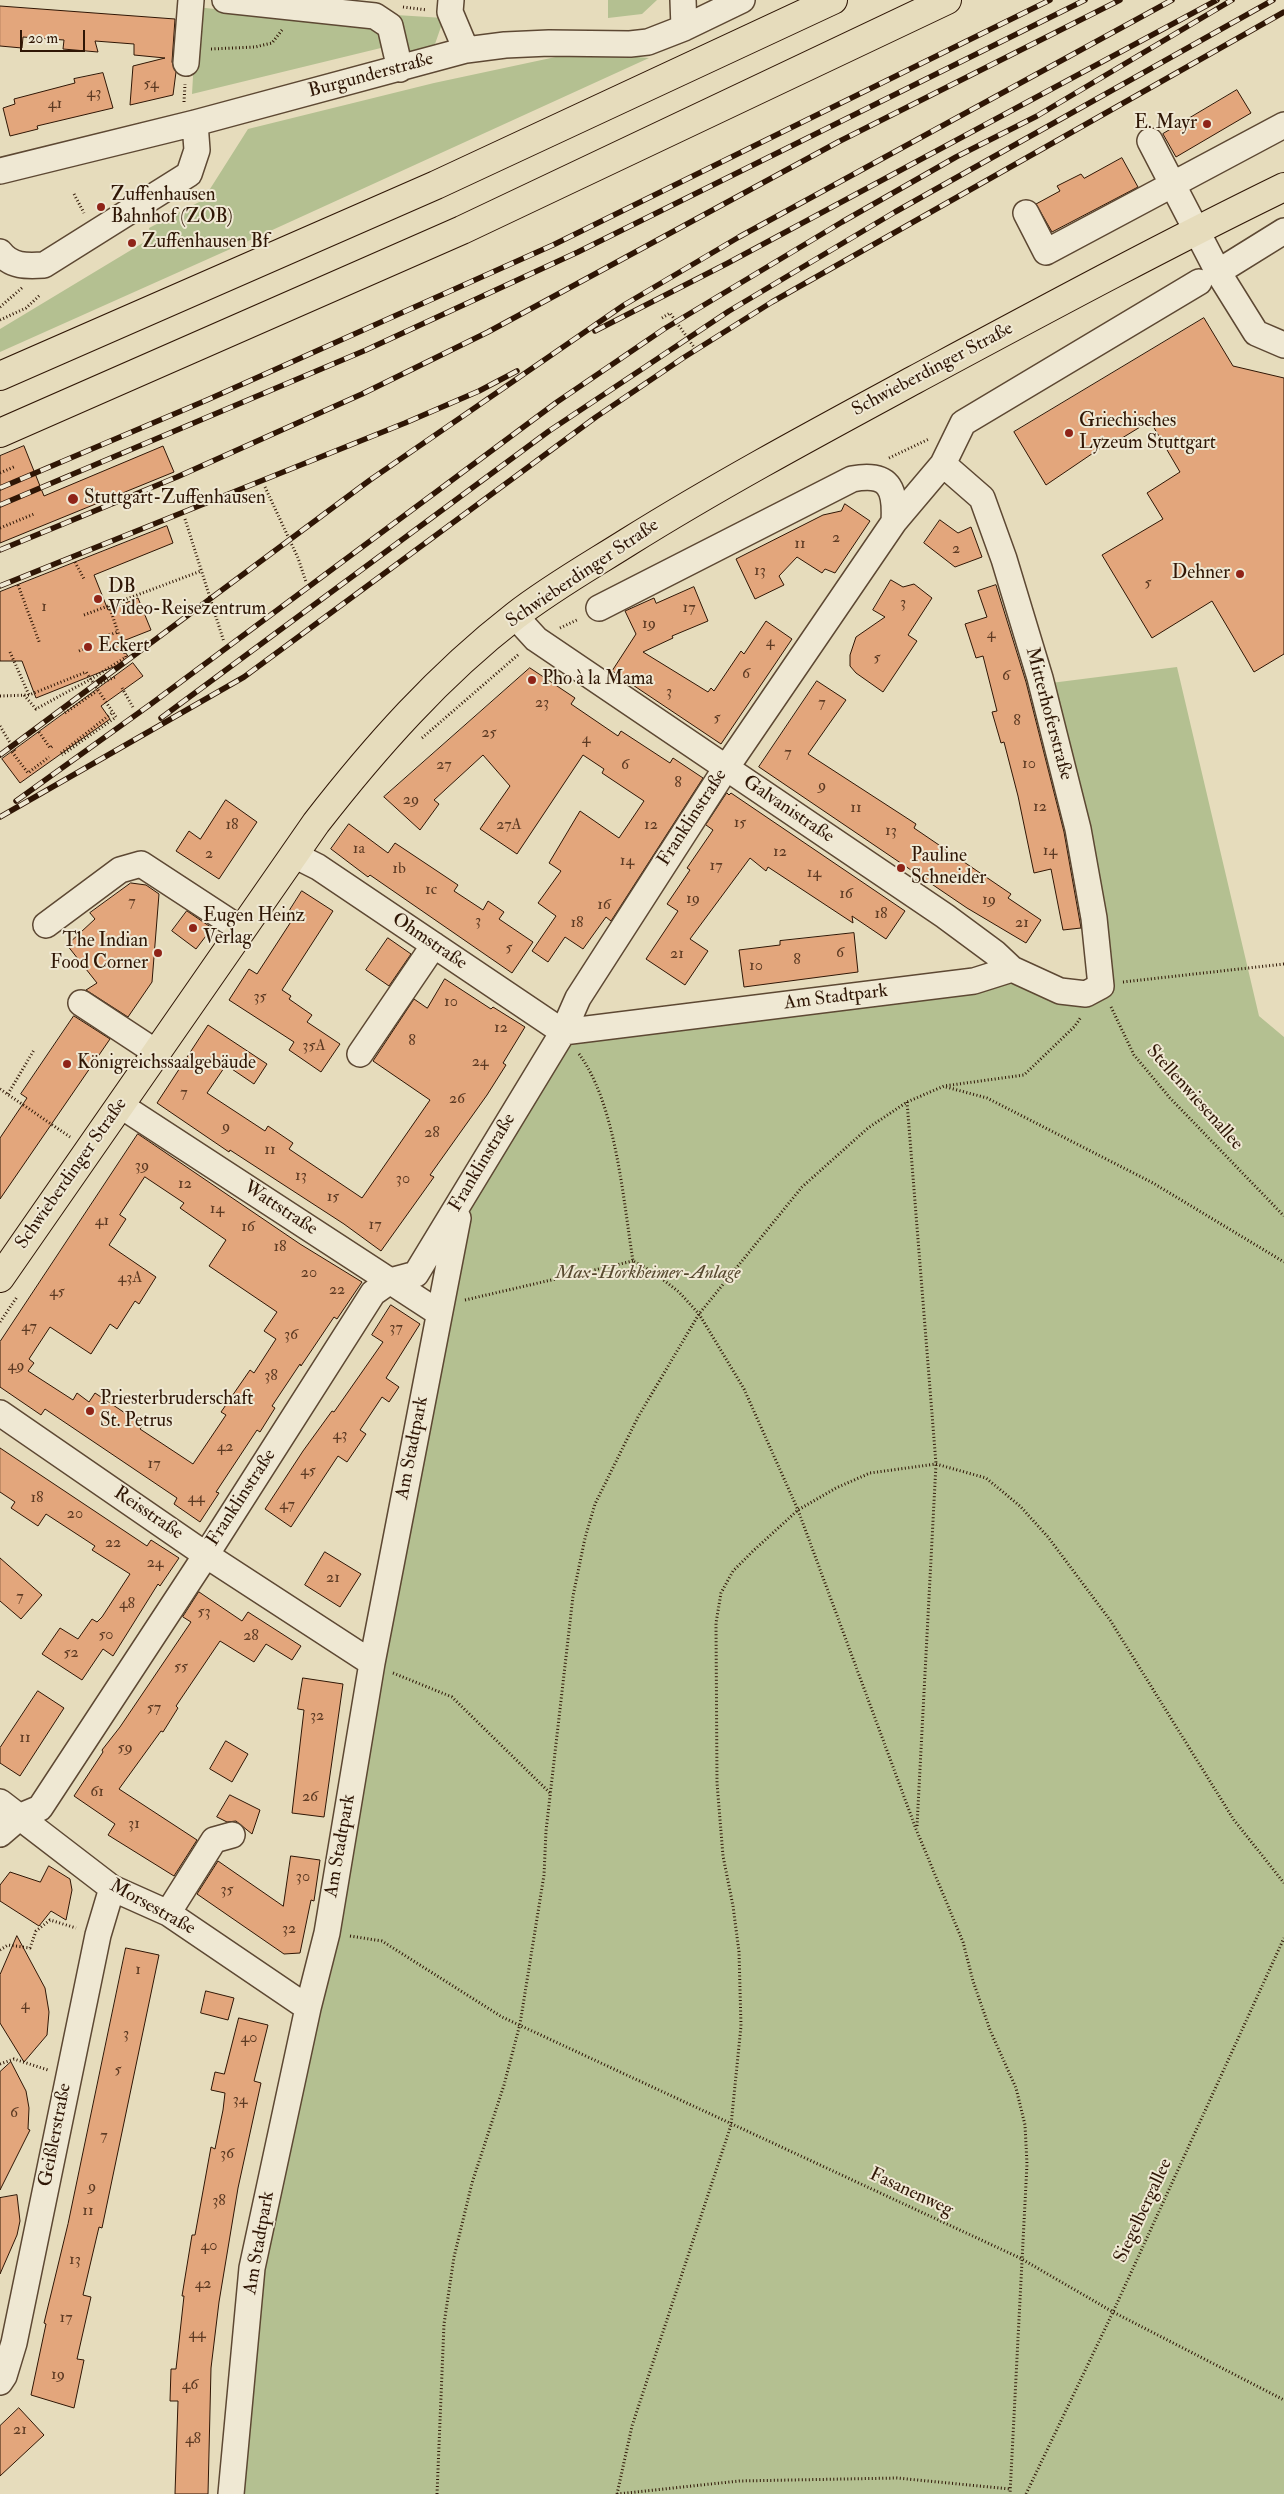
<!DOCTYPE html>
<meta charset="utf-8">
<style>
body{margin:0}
#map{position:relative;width:1284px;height:2494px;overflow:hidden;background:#e6dcbc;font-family:"IM FELL Double Pica",serif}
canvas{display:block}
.scale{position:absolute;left:20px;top:30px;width:65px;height:22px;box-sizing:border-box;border:2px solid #2f1605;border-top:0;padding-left:6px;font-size:15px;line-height:18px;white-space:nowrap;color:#2f1605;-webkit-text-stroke:4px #efe8d3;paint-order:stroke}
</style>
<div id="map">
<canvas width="1284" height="2494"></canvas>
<div class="scale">20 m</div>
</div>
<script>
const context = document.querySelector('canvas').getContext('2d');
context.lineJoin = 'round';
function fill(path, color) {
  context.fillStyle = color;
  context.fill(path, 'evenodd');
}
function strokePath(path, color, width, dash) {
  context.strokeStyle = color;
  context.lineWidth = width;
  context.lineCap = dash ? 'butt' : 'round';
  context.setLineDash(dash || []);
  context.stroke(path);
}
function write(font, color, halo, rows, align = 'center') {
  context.font = font + ' "IM FELL Double Pica",serif';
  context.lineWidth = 4;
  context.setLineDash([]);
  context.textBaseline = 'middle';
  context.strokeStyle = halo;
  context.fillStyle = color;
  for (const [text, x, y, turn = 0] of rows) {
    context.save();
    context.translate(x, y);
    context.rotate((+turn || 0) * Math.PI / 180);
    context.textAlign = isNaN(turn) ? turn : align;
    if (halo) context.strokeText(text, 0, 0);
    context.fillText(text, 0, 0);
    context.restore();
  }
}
fill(new Path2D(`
 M608 0H657L642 14 608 18Z
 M197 7 380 28 385 47 192 94Z
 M396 15 444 18 435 44 408 56Z
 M579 52 649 58 246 242 0 352V329L151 238 149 228 203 200 248 129 434 83Z
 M1177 667 1259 1016 1284 1037V2494H242L260 2275 316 2024 332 1970 378 1669 470 1198 561 1046 603 1035 1018 983 1110 987 1051 683Z`), '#b4c091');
const building = new Path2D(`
 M0 6 175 19 172 62 176 72 173 95 130 105 133 66 165 58 134 55V44L95 41 98 52 63 49 64 40 23 37 22 48 0 46Z
 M103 73 113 108 37 126 38 129 10 136 3 108 15 104 14 99 75 83 74 79Z
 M1237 90 1251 113 1176 157 1163 134Z
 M1122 158 1138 187 1052 232 1036 204 1060 191 1057 186 1081 174 1084 178Z
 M1204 318 1233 366 1284 378V654L1254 672 1212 601 1152 638 1102 555 1163 519 1147 493 1180 472 1150 421 1104 449 1102 447 1046 485 1014 432Z
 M24 446 44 496 163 446 174 472 0 543V456Z
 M845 504 870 521 835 573 825 569 822 573 797 557 779 576 784 585 755 599 736 559 823 515 841 511Z
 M940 520 958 533 971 527 982 557 955 567 924 543Z
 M167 526 173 543 94 575 108 610 138 598 151 630 118 643 131 660 36 698 22 661H0V592Z
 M891 580 903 587 914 584 932 598 908 635 917 641 883 692 856 673 850 666V655L856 637 885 617 873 610Z
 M996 585 1026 682 1064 832 1081 928 1063 930 1051 869 1034 873 1018 796 1004 742 1001 743 992 712 997 711 983 656 976 658 965 624 987 617 978 591Z
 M694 587 708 621 672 636 673 638 643 652 708 692 711 688 714 691 741 651 744 654 766 621 792 639 721 744 612 671 636 634 625 611 654 598 656 603Z
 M133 663 143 676 101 706 110 719 20 783 2 759Z
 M530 668 575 698 571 704 618 736 621 731 670 763 673 758 703 778 611 921 606 917 583 949 565 937 548 962 532 951 556 916 538 903 561 871 549 863 580 811 619 838 644 801 602 773 604 769 583 755 517 854 480 829 510 786 483 755 434 800 439 804 420 830 384 797Z
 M817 681 846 700 808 754 916 824 914 828 1011 894 1008 898 1041 920 1026 943 967 908 759 767Z
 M727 793 729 795 731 793 905 911 886 939 852 916 853 923 768 867 766 871 750 858 690 939 708 951 685 985 646 959 678 911 667 904 690 870 687 868 713 830 706 825Z
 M226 800 257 822 219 879 176 851 189 831 200 839Z
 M349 824 388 853 395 843 458 885 454 891 483 910 488 901 504 912 499 919 533 942 512 973 370 875 368 877 331 849Z
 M131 883 146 885 159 894 152 982 128 1017 86 990 97 983 67 945 95 919 90 913Z
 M302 891 333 911 282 990 291 996 289 999 312 1015 307 1022 340 1044 321 1072 289 1050 294 1042 229 1000 249 969 257 974 296 914 290 910Z
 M187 911 212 928 196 949 172 931Z
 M854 933 858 972 744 987 739 950 780 945V941Z
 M388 938 411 954 389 986 366 970Z
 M445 979 491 1009 493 1007 525 1027 503 1063 506 1065 487 1095 430 1175 434 1177 381 1251 344 1224 230 1150 229 1152 157 1103 208 1025 267 1064 254 1084 226 1065 207 1093 265 1131 268 1126 293 1143 289 1149 362 1198 430 1100 373 1061 414 999 427 1008Z
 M74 1016 110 1039 0 1199V1138L27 1098 21 1094Z
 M138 1134 300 1244 362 1282 337 1319 334 1317 301 1366 300 1364 272 1406 275 1408 260 1432 257 1430 216 1492 219 1493 200 1522 174 1504 177 1498 45 1409 41 1415 0 1387V1342ZM145 1177 184 1203 180 1208 226 1240 209 1266 277 1312 264 1331 276 1339 254 1373 250 1370 221 1412 226 1415 193 1464 140 1429 143 1425 95 1393 89 1402 77 1393 73 1400 28 1371 34 1363 29 1359 50 1327 91 1354 110 1324 117 1329 135 1301 139 1304 156 1277 109 1245 126 1219 120 1215Z
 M391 1305 420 1324 386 1378 399 1387 389 1402 382 1397 360 1430 366 1434 347 1462 338 1456 291 1527 265 1509 303 1451 332 1411 334 1412 383 1342 372 1335Z
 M0 1448 147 1546 151 1540 179 1558 160 1586 158 1584 113 1656 103 1649 82 1680 42 1654 60 1628 78 1639 92 1619 97 1622 102 1617 130 1574 92 1550 95 1546 46 1514 38 1526 11 1508 15 1502 0 1492Z
 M325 1552 361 1574 340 1607 305 1585Z
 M0 1558 42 1595 21 1619 0 1601Z
 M199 1592 242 1621 248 1612 301 1646 292 1660 266 1644 254 1662 220 1641 176 1706 178 1708 163 1732 161 1731 119 1789 197 1840 174 1876 108 1835 115 1824 74 1796 103 1752 102 1750 120 1727 191 1622 183 1617Z
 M303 1678 343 1684 324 1817 292 1813 304 1710 298 1709Z
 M38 1691 64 1708 20 1776 0 1763V1748Z
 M226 1741 248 1754 232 1782 210 1769Z
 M230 1795 260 1810 252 1834 236 1821 227 1822 217 1817Z
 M291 1856 320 1860 314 1901 311 1900 300 1953 284 1954 197 1894 218 1861 283 1906Z
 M49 1866 70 1879 72 1890 66 1920 51 1911 39 1926 0 1901V1885L10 1872 40 1882Z
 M17 1936 45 1988 49 2012 47 2035 24 2062 0 2023V1975Z
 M126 1948 159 1955 102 2228 99 2227 83 2295 91 2297 77 2359 84 2360 74 2408 31 2395 46 2324 44 2323 68 2224Z
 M206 1991 234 1998 228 2020 201 2013Z
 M239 2018 268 2025 254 2081 261 2083 238 2188 219 2302 211 2368 208 2494H175L178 2401H170L171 2369H176L184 2296H182L192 2235H195L211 2147 215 2149 223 2110 225 2093 211 2090 215 2072 224 2074Z
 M11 2062 26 2091 29 2108 28 2129 30 2130 0 2190V2072Z
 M17 2195 20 2221 17 2235 0 2274V2198Z
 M19 2408 44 2435 0 2476V2426Z`);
fill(building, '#e3a67c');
strokePath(building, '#2f1605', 1);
const minor = new Path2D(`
 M225 0 375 16 390 26 400 69
 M451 0 450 12 466 50
 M683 0 684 28
 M186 63 191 0
 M1150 141 1218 272 1256 333 1284 345
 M0 171 195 123 466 50 505 45 549 43 630 44 648 42 684 28 742 0
 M1026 213 1046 252 1284 125
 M0 252C11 267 27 266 44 265L189 174 197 150 195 123
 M1218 272 1284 231
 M599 608 852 479C889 472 896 488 894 522
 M515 616 536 639 945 916 995 953 1012 969
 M294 855 318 867 563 1032 974 981 1012 969 1060 991 1086 994 1101 986 1094 918 1078 829 1040 678 1004 559 982 498 943 464
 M46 925 120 870 141 864 242 930
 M81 1003 157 1053
 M360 1054 434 945
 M120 1105 439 1313
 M0 1413 206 1555 372 1663
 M0 1802 112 1888 168 1913 308 2008
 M0 1834 21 1816 40 1808 206 1555 373 1293 390 1281 416 1274 563 1032 578 998 726 768 894 522 943 464 963 423 1199 282
 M168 1913 214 1840 232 1835
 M0 2382 4 2376 14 2343 98 1935 112 1888
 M231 2494 252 2268 308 2008 327 1933 372 1663 458 1218`);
const major = new Path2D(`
 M0 1278 316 823C375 747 439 675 515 616 551 588 590 566 628 542 721 484 818 432 914 380 1037 314 1159 248 1284 187`);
const highway = new Path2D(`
 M0 376 436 185 833 0
 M0 433 462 230 947 0`);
strokePath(minor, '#5d4833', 28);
strokePath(major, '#2f1605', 30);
strokePath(highway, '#2f1605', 30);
strokePath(new Path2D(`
 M403 7 427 10
 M211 49 255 47 272 43 282 30
 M184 102 185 84
 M74 194 84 213
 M0 307 23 287
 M662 318 670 313 696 350
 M0 320 26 308 40 295
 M889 458 929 439
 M0 473 16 466
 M265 487 298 558 306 582
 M185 519 224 642
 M0 528 34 514
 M75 562 84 579
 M18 585 40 644
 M84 615 201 571
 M560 628 579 619
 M109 635 118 632
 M79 651 88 647
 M10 652 29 695
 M122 688 134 709
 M24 695 36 709 91 679 126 657 109 605
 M0 696 29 695 86 672 116 717 62 755
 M63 708 95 686 115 677
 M65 713 97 691
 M0 726 15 751
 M39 732 50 748 54 745
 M422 738 519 654
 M12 752 28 773 49 757
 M61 753 112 713
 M1123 982 1284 964
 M1111 1007 1134 1055 1170 1098 1284 1216
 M579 1054C616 1104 623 1199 633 1261L653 1272 679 1292 699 1314 744 1389 798 1510 916 1829 963 1942 973 1981 990 2030 1016 2088 1025 2125 1027 2164 1010 2494
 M946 1087 987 1098 1153 1183 1284 1262
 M0 1089 70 1137
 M8 1094 34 1050
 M907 1102 936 1464 917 1826
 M465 1300 633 1261
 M0 1322 17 1297
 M393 1673 452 1697 550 1793
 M350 1936 382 1941 502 2017 1020 2258 1113 2312 1284 2400
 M0 1950 8 1945 30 1948 36 1931 50 1920 76 1928
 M0 2064 14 2059 48 2070
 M437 2494 444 2324 454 2257 472 2183 504 2085 520 2024 544 1875 546 1831 573 1596 585 1538 595 1504 638 1417 699 1314 802 1187 868 1128 907 1102 944 1086 1024 1075 1075 1026 1081 1017
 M617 2494 632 2426 731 2125 741 2026 739 1952 733 1906 723 1856 717 1783 716 1623 721 1593 733 1571 753 1551 798 1510 836 1488 870 1473 936 1464 986 1478 1020 1506 1048 1537 1110 1620 1234 1820 1284 1883
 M617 2494 739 2481 897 2478 1010 2489
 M1026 2494 1113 2312 1284 1938`), '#2f1605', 3, [1, 2.5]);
strokePath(minor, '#efe8d3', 25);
strokePath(major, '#e6dcbc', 28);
strokePath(highway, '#e6dcbc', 28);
const rail = new Path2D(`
 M595 331 728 263 1217 0
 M0 488 207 400 553 245 1050 0
 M0 505 366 350 578 252 1085 0
 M0 550 177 477 362 394 488 332 838 142 1120 0
 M0 586 405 423 479 391 517 371
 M161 718 549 431 729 311 895 212 1273 0
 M0 755 370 480 624 305 739 237 1172 0
 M16 801 151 704 557 402 664 329 842 222 956 157 1037 116 1232 0
 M0 817 244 677 596 417 683 358 772 302 1284 12`);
strokePath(rail, '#2f1605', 5.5);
strokePath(rail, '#efe8d3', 4, [11]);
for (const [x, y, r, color] of [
 [1207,124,5,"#8f2418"],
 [101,207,5,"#8f2418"],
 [132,243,5,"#8f2418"],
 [1069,433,5,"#8f2418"],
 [73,499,6,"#8f2418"],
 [1240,574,5,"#8f2418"],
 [98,599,5,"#8f2418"],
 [88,647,5,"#8f2418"],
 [532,680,5,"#8f2418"],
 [901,868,5,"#8f2418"],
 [193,928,5,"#8f2418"],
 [158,953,5,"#8f2418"],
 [67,1064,5,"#8f2418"],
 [90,1411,5,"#8f2418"]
]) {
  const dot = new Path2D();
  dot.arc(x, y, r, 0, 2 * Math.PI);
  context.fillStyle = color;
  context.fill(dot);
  strokePath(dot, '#efe8d3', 2);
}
write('16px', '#5c3a23', null, [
 ["54",151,85],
 ["43",94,94],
 ["41",55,105],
 ["2",836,539],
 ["11",800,545],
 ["2",956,550],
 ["13",760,572],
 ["5",1148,584],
 ["3",903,604],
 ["1",44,608],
 ["17",689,609],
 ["19",649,625],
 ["4",991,635],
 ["4",770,643],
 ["5",877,659],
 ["6",746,675],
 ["6",1006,677],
 ["3",669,693],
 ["23",542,704],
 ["7",822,704],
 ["5",717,719],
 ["8",1017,722],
 ["25",489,734],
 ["4",586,740],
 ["7",788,754],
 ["10",1029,765],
 ["27",444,766],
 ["6",625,766],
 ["8",678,784],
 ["9",822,787],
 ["29",411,801],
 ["12",1040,808],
 ["11",856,809],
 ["15",740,824],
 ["18",232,826],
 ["27A",509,826],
 ["12",651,826],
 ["13",891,832],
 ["1a",359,850],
 ["14",1050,852],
 ["12",780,853],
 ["2",209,855],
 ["14",627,862],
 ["17",716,867],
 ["1b",399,870],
 ["14",814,874],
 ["1c",431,891],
 ["16",846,895],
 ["19",693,900],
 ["19",989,901],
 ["7",132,903],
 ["16",604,906],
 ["18",881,915],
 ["3",478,922],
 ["18",577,924],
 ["21",1022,924],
 ["5",509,949],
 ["6",840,954],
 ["21",677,955],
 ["8",797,961],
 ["10",756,967],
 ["35",260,998],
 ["10",451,1003],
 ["12",501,1029],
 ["8",412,1042],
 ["35A",314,1047],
 ["24",480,1063],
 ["7",184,1094],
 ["26",457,1100],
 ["9",226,1128],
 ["28",432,1134],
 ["11",270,1151],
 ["39",142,1167],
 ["13",301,1177],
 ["30",403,1180],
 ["12",185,1185],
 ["15",333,1198],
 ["14",217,1210],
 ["41",102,1222],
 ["17",375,1226],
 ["16",248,1228],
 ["18",280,1248],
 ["20",309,1274],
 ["43A",130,1279],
 ["22",337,1291],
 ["45",57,1293],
 ["47",29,1328],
 ["37",396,1329],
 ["36",291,1336],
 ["49",16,1367],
 ["38",271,1377],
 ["43",340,1436],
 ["42",225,1448],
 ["17",154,1465],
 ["45",308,1472],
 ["18",37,1499],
 ["44",196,1499],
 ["47",287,1506],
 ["20",75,1515],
 ["22",113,1544],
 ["24",155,1564],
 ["21",333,1579],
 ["7",20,1598],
 ["48",127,1605],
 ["53",204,1613],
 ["50",106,1636],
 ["28",251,1637],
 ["52",71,1654],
 ["55",181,1668],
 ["57",154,1709],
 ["32",317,1717],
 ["11",25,1739],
 ["59",125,1749],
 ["61",97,1793],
 ["26",310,1798],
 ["31",134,1825],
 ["30",303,1878],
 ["35",227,1891],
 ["32",289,1930],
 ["1",138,1971],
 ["4",25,2006],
 ["3",126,2035],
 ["40",249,2039],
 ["5",118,2071],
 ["34",240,2101],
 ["6",14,2114],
 ["7",104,2137],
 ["36",227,2155],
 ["9",92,2188],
 ["38",219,2202],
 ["11",88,2212],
 ["40",209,2247],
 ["13",75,2261],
 ["42",203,2285],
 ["17",66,2319],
 ["44",197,2335],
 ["19",58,2376],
 ["46",190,2386],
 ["21",20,2431],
 ["48",193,2440]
]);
write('19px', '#2f1605', '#efe8d3', [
 ["Burgunderstraße",371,76,-15],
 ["Schwieberdinger Straße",933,370,-28],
 ["Schwieberdinger Straße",583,574,-34],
 ["Mitterhoferstraße",1048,714,75],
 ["Galvanistraße",788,810,34],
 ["Franklinstraße",693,818,-57],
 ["Ohmstraße",429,942,34],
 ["Am Stadtpark",836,998,-7],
 ["Stellenwiesenallee",1194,1098,48],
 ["Franklinstraße",483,1163,-59],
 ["Schwieberdinger Straße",72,1174,-55],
 ["Wattstraße",280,1209,33],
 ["Am Stadtpark",413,1448,-79],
 ["Franklinstraße",242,1498,-57],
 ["Reisstraße",148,1514,34],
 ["Am Stadtpark",341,1846,-80],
 ["Morsestraße",152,1908,29],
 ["Geißlerstraße",56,2135,-79],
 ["Fasanenweg",911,2193,25],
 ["Siegelbergallee",1144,2211,-65],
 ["Am Stadtpark",260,2243,-80]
]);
write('19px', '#2f1605', '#efe8d3', [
 ["E. Mayr",1197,124,"right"],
 ["Zuffenhausen",111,196],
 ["Bahnhof (ZOB)",111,218],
 ["Zuffenhausen Bf",142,243],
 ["Griechisches",1079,422],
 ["Lyzeum Stuttgart",1079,444],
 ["Stuttgart-Zuffenhausen",84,499],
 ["Dehner",1230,574,"right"],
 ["DB",108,588],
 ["Video-Reisezentrum",108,610],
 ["Eckert",98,647],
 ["Pho à la Mama",542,680],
 ["Pauline",911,857],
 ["Schneider",911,879],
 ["Eugen Heinz",203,917],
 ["Verlag",203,939],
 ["The Indian",148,942,"right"],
 ["Food Corner",148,964,"right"],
 ["Königreichssaalgebäude",77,1064],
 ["Priesterbruderschaft",100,1400],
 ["St. Petrus",100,1422]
], 'left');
write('italic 19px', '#57492f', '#efe8d3', [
 ["Max-Horkheimer-Anlage",648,1274]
]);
</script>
